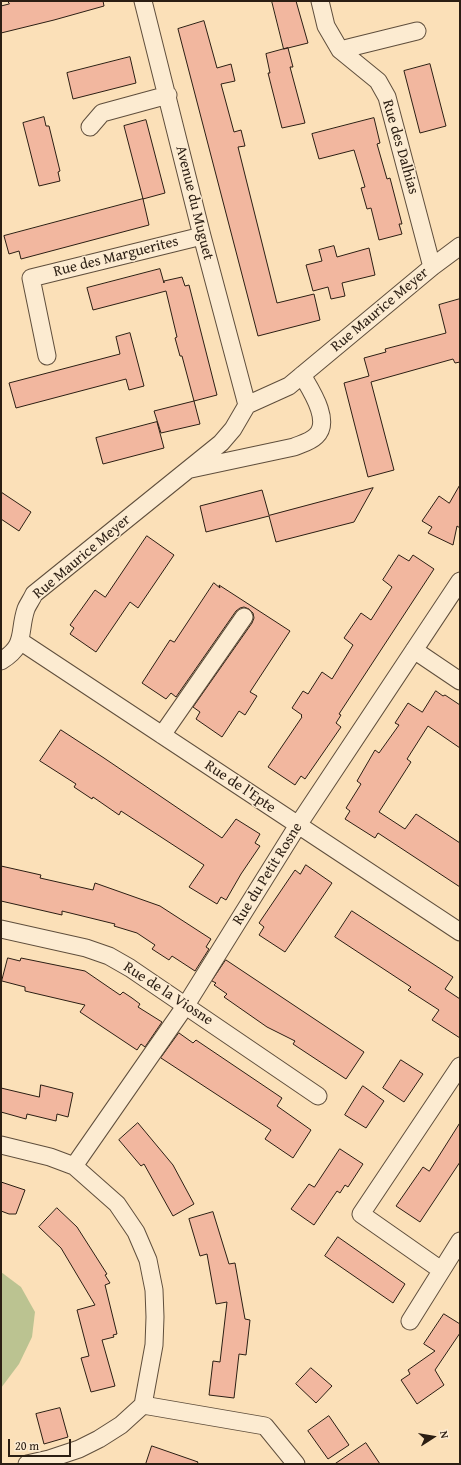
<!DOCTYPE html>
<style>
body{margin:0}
#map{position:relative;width:461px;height:1465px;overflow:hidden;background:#fbe0b8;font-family:"Gentium Book Plus",serif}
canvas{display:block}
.frame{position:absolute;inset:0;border:2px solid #2b1e13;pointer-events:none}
.north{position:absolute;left:413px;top:1417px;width:40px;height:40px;-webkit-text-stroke:3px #fcebd1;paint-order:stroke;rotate:78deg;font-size:11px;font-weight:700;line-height:16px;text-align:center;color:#2b1e13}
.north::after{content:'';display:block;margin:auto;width:14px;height:18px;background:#2b1e13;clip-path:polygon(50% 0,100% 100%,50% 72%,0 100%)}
.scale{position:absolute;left:8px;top:1439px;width:63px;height:18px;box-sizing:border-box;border:2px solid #2b1e13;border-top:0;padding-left:5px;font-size:12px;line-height:14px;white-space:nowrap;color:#2b1e13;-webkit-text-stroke:3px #fcebd1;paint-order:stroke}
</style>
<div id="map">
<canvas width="461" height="1465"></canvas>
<div class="frame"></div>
<div class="north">N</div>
<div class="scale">20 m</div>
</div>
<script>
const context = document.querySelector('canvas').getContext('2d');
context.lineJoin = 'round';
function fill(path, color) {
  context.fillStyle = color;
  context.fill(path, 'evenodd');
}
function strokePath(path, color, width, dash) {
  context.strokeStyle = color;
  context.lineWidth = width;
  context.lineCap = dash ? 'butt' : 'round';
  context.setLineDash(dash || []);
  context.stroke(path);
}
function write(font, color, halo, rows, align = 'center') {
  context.font = font + ' "Gentium Book Plus",serif';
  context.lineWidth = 3;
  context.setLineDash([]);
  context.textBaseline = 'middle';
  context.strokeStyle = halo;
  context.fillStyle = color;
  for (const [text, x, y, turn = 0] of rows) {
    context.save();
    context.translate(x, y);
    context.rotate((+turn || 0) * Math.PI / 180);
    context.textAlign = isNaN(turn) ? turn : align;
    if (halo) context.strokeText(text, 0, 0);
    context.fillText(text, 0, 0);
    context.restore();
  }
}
fill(new Path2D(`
 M1 1272 21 1287 35 1312 32 1337 19 1364 1 1388Z`), '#bbc391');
const building = new Path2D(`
 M8 1H103L104 6 54 20 1 33V6L9 4Z
 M272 1H296L308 43 284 49Z
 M204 21 217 68 231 64 235 81 221 84 234 132 241 130 245 146 238 147 277 303 314 294 320 320 258 336 178 29Z
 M288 48 293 67H290L305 123 282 128 268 73H270L266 54Z
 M130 57 136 83 73 99 67 73Z
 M430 64 446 126 420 133 404 71Z
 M44 117 46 126H49L60 171 58 172 60 181 39 186 23 123Z
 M374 118 380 143 377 144 387 179 390 178 402 224H399L402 234 379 240 371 208 367 209 361 188 365 187 354 150 319 159 312 134Z
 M146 120 165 193 143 199 124 126Z
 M143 199 149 225 21 259 19 251 9 254 4 236Z
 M334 246 337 257 369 248 375 275 342 283 345 296 331 299 328 287 313 291 306 265 322 261 319 250Z
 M160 269 164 283V281L182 277 185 286 189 285 217 395 194 401 200 424 161 433 154 411 194 401 182 356H180L175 338 177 337 166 291 93 310 87 288Z
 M460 299V362L455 363 453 359 371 382 394 470 368 477 344 383 369 376 364 358 386 352 385 349 446 333 439 305Z
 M130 333 144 386 129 390 126 379 16 408 9 383 120 354 116 337Z
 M157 422 164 448 103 464 96 438Z
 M460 485V528L457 526 453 545 428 533 432 527 422 521 439 496 449 503Z
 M373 488 354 522 276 542 269 516 206 532 200 506 262 490 269 515Z
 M1 492 31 512 19 531 1 519Z
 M147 536 174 555 138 608 130 602 96 652 70 634 74 628 70 625 95 590 105 597Z
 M399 555 409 561 413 555 434 569 339 714 341 715 336 723 341 727 305 779 301 776 295 785 268 767 302 717 301 716 302 715 292 708 303 691 308 694 322 672 332 679 353 645 344 638 361 613 371 620 392 587 383 580Z
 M214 583 220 588 219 585 290 631 250 692 257 696 245 715 239 711 222 737 196 719 200 712 193 707 252 623 254 618 253 613 249 609 244 607 240 608 236 611 176 697 171 693 166 699 142 683 170 640 174 642Z
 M436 691 443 696 445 695 460 705V748L428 726 407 759 411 762 379 812 405 829 416 814 460 843V887L378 833 375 838 345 819 350 811 346 808 361 784 357 781 375 750 379 753 399 725 395 723 408 703 422 712Z
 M61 730 104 758 222 838 236 819 260 834 255 843 260 846 241 874 226 900 221 897 217 904 189 887 204 865 121 811 119 815 93 797 92 799 74 787 76 784 40 761Z
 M306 865 332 883 285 952 259 935 264 927 259 923 295 870 300 874Z
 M1 866 41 875 40 878 93 890 95 883 160 906 211 939 206 947 209 949 195 971 172 956 169 960 152 949 155 945 137 933 114 926 115 924 62 911V915L1 901Z
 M352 911 453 977 445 989 460 999V1038L432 1020 439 1010 408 990 411 987 335 937Z
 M8 958 20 961 21 958 85 971 120 995 123 992 132 998 140 1004 138 1007 162 1022 145 1047 141 1044 137 1050 80 1012 85 1005 25 991V987L2 981Z
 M226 960 364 1052 346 1079 293 1044 295 1041 267 1027 224 997 227 994 214 985 216 983 212 981Z
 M179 1033 193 1043 196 1040 282 1098 277 1106 311 1130 293 1158 265 1139 271 1130 161 1058Z
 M401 1060 423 1074 404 1102 383 1088Z
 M41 1085 73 1093 68 1117 57 1114 56 1121 27 1114 26 1119 1 1112V1088L39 1097Z
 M363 1086 384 1101 366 1128 345 1115Z
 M138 1123 173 1165 194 1204 173 1216 144 1164 141 1166 119 1140Z
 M460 1123V1162L420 1222 396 1206 423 1167 429 1171Z
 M340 1149 363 1164 348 1187 345 1185 340 1193 337 1191 314 1225 291 1209 309 1184 314 1187Z
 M1 1182 25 1190 16 1214H9L1 1211Z
 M57 1208 77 1227 107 1274 105 1275 110 1283 105 1285 117 1334 113 1335 114 1337 102 1340 115 1386 91 1392 81 1358 89 1356 77 1310 95 1305 61 1248 39 1227Z
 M213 1212 229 1264 235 1263 245 1319 250 1320 246 1355 239 1354 234 1398 209 1395 213 1361 220 1362 227 1302 216 1304 207 1254 200 1256 189 1219Z
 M338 1237 405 1284 393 1303 325 1256Z
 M444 1314 460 1324V1333L435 1370 444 1385 417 1404 401 1380 410 1374 408 1370 435 1351 424 1344Z
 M311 1368 332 1386 316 1403 296 1384Z
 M60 1408 68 1437 44 1444 36 1414Z
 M329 1416 349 1445 328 1459 308 1431Z
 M366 1443 380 1464H335Z
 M152 1446 198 1462 197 1464H146Z`);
fill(building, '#f2b79f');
strokePath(building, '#2b1e13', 1);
const minor = new Path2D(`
 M143 1 202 236 247 405
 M320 1 326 26 340 50 378 81 387 97 432 267
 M340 50 417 31
 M90 127 102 113 168 95
 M47 356 31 278 202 236
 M191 469 294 447C301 444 310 442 316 436 332 421 310 389 302 375
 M20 641 460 932
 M414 650 460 681
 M1 661C27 645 18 633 26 609 28 604 32 599 34 594L221 443 233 429 247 405 289 386 432 267 460 246
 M162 735 244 617
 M1 929 86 948 109 956 130 968 318 1096
 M1 1145 50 1157 74 1166 117 1204 136 1232 148 1260 154 1290 155 1317 154 1345 143 1405 121 1425 99 1439 79 1449 49 1459 27 1464
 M74 1166 186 1005 298 825 460 581
 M441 1270 361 1214 460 1066
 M410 1321 460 1241
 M143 1405 265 1426 296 1464`);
strokePath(minor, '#5f4e3c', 19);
strokePath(minor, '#fcebd1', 17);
write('15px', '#2b1e13', '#fcebd1', [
 ["Rue des Dalhias",400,147,74],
 ["Avenue du Muguet",194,203,76],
 ["Rue des Marguerites",116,257,-14],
 ["Rue Maurice Meyer",380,310,-40],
 ["Rue Maurice Meyer",82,557,-40],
 ["Rue de l'Epte",240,787,34],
 ["Rue du Petit Rosne",268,874,-58],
 ["Rue de la Viosne",168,994,33]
]);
</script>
